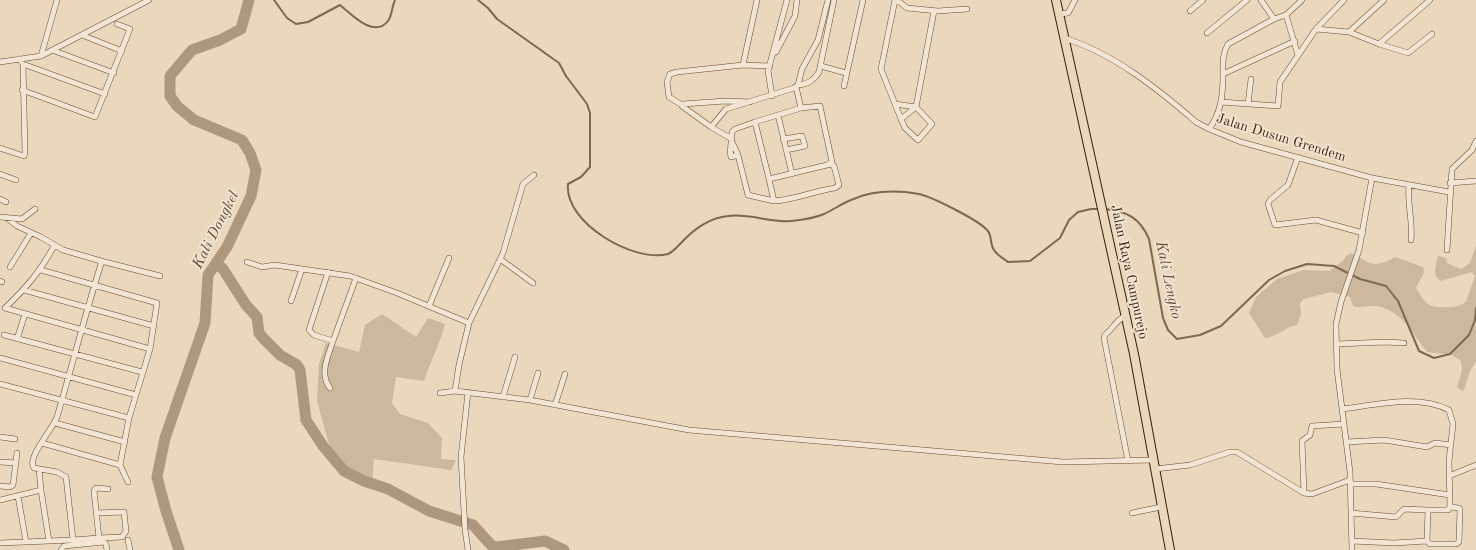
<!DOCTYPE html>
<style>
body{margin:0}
canvas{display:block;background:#ebd7bb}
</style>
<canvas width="1476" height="550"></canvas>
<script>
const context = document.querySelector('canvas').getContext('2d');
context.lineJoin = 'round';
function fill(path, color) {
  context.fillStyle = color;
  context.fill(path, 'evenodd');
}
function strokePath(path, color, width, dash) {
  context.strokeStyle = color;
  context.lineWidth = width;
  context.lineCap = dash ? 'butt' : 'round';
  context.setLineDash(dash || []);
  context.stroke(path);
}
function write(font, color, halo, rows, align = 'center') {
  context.font = font + ' "Old Standard TT",serif';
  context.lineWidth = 3.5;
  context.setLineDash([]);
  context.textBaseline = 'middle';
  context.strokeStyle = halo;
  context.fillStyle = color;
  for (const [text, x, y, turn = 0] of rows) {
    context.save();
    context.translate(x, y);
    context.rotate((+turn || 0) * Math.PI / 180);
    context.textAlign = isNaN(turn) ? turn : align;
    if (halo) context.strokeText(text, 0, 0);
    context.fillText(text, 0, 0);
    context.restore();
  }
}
fill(new Path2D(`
 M1476 245V361L1470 371 1464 390 1462 391 1457 387 1462 371 1461 361 1452 355 1427 352C1413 334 1404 314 1381 307 1371 304 1362 309 1353 306L1350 297 1331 292 1304 299 1300 303 1301 315 1297 325C1285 327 1277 337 1265 338L1249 313 1256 297 1277 279 1303 270 1329 271 1343 261 1346 256 1351 253C1371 264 1374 269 1395 257L1423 267 1424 272 1416 288C1426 305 1428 308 1448 307 1456 307 1460 306 1466 302L1475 276 1472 272 1440 281C1432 274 1436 265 1438 256L1446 258 1447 263 1461 269 1470 263Z
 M382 314 416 337 428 318 445 324C440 344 430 362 424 381L396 377 392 403 400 414 428 423 442 438 441 459 456 460 451 470 374 459 372 488 336 469 317 401 319 364 326 343 359 352 365 325Z`), '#cdb89c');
strokePath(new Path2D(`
 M274 0 287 18 296 24 308 22 340 5C351 14 374 39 388 21 392 16 392 6 395 0
 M478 0 488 8 497 19 559 63 566 76 587 104 590 113V167L581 177 568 184C564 223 634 263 668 254 673 252 678 246 682 242 694 229 709 218 728 216 749 213 771 223 791 221 801 220 815 218 824 214 833 210 841 204 851 200 871 191 896 190 919 194 932 197 979 220 988 231 992 236 990 245 994 250 997 255 1004 259 1008 262L1030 261 1060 238 1069 220 1078 212 1091 209H1100
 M1104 209C1127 211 1140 218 1149 239L1163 318 1168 330 1177 339 1200 335 1221 326 1269 280 1285 271 1307 264 1334 266 1360 279 1386 286 1398 301 1419 351 1434 358 1450 354 1469 335 1475 320 1476 308`), '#7f684d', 2);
strokePath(new Path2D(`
 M216 263 223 269 246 305 257 317 259 333 263 338 280 355 297 365 300 370 306 420 323 446 344 471 364 481 388 489 429 511 473 525 491 545 496 547 545 541 564 550
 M179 550 166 511 157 477 165 438 205 323 208 275 227 247 251 196 256 170 250 153 242 140 194 120 177 106 170 96V76L192 50 220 40 241 29 249 0`), '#ae987d', 11);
const street = new Path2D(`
 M757 0 743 65 770 66
 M897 0 907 8 938 11 967 9
 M1261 0 1274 19
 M1190 11 1203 0
 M1059 14 1068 13 1075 0
 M1286 15 1298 55
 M1316 29 1349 32 1379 44 1408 53 1432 34
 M1349 32 1384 0
 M1207 33 1247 0
 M82 35 122 51
 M1064 38C1113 53 1158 89 1196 122L1209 129 1241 142 1372 178 1359 250 1341 302 1336 324 1337 369 1350 472 1352 550
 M1379 44 1430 0
 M52 50 114 73
 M776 52 795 16 797 0
 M41 56 57 0
 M0 62 41 56 149 0
 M23 64 105 94
 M821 66 846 73
 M1223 74 1295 41
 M798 85C808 84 813 81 819 72L834 0
 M844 86 863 0
 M796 87 801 108 820 106 832 162 827 165 769 179 755 122 801 108
 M22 90 95 117 130 29 117 24
 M772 96 768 71 787 0
 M750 102 725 101 683 104 682 106 711 127 726 109 794 88 798 85 802 69 818 40 828 0
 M1221 102 1278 106 1280 82 1316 29 1344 0
 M895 104 916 107 932 124 918 140 905 128 901 119 881 69 895 0
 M1248 104 1251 79
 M682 105 669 97 667 82 670 74 677 72 743 65
 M778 115 792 174
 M901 119 916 107 934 11
 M755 122 735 129 732 132C732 140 729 151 731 157L738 155 748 195 774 201 769 179
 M711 127 732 139
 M1209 129C1221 113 1223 95 1223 75 1223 64 1222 54 1228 44L1274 19 1286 15 1302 0
 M783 139 802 136 805 146 786 150
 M732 142 738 155
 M0 148 24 156 25 153 23 64 19 59
 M1298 157 1288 185 1270 200 1268 204 1275 225 1316 220 1363 233
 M0 174 16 180
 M1372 178 1449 192
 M1450 183 1476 181
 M1409 185C1407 204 1413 221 1411 240
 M0 199 6 202
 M774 201C794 200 814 191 835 188L839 185 834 166 830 164
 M0 217 22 219 35 209
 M54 246C40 272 26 288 5 308L150 349
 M1447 250 1452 169 1472 150 1476 141
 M500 259 533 283
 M101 261 160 276
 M247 262 262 267 275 265 350 276 397 293 469 323 459 365 455 391 530 400 689 430 1063 462 1153 460
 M10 267 31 233
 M41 270 157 303 150 349 129 418 120 465
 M328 272 309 330 314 335 333 341C328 356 319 374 330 388
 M0 281 2 282
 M24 290 154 326
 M291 301 302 269
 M429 306 449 258
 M1125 316C1114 322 1114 328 1105 335L1104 338 1128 461
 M469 323 503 253 523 184 534 175
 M4 335 142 372
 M17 339 25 314
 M333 341 356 278
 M1337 344 1385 342 1404 343
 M0 358 136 395
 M0 384 129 418
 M440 393 455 391
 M503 397 515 357
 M530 400 538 373
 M555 405 565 374
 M1342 409C1376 405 1418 394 1449 410L1453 424 1449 461 1450 507 1448 510H1428L1427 541 1394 543 1352 541
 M55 423 125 442
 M0 437 15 439
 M1347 442 1384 440 1427 447 1435 443 1451 445
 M42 443 120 465 128 482
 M0 462 16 463
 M1155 469 1190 465 1230 452H1237L1304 493 1302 441 1310 435 1312 426 1344 424
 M1449 476 1476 465
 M1350 484H1376L1450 495
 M0 486 10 487 13 485 17 453
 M41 490 49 541
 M1304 493 1312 494 1350 480
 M18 496 26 542
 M0 500 41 490 39 469
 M96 513 124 512 126 531 122 537 99 538
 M1132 513 1161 507
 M1351 513 1396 517 1404 509 1428 510
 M73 540 99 538 94 491 96 488 108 489
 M128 540 130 550
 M1427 541 1430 544H1456L1459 542 1460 509 1459 508 1450 507
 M0 543 73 540 66 477 57 472 34 468C26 458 53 429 57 417 72 366 85 315 101 264V261L63 250 41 237 17 226 8 219
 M61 550 64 546 104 542 106 544 107 550
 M468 550 465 529 461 457 468 392`);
const primary = new Path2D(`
 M1056 0 1134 354 1170 550`);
strokePath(street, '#654d32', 6);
strokePath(primary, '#381f05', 10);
strokePath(street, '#f2e5d3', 5);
strokePath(primary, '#ebd7bb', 8);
write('14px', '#381f05', '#f2e5d3', [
 ["Jalan Dusun Grendem",1281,138,17],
 ["Jalan Raya Campurejo",1129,272,78]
]);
write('italic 15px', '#61492f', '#f2e5d3', [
 ["Kali Dongkel",216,230,-63],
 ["Kali Lengko",1168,280,78]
]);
</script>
